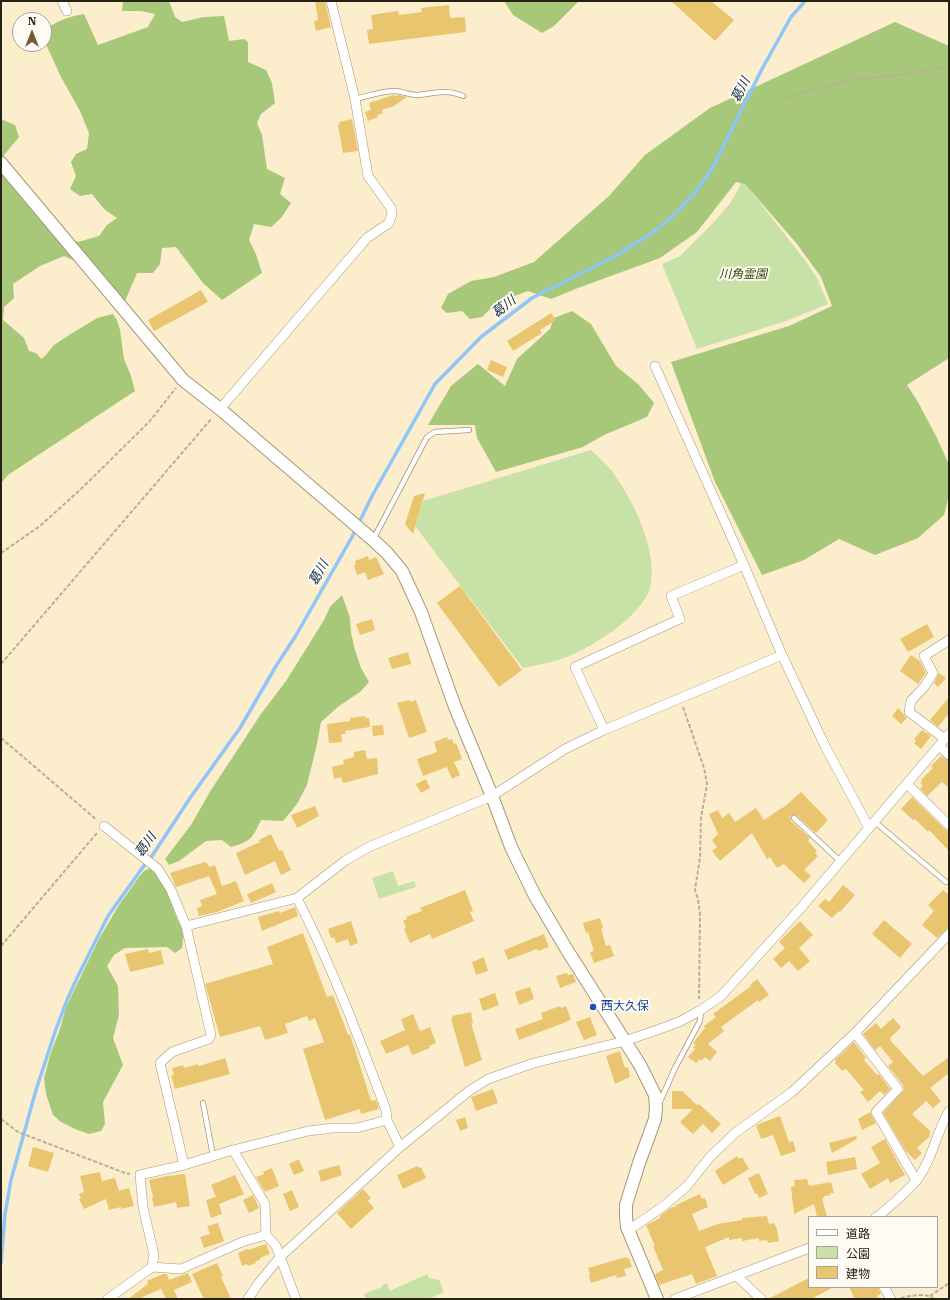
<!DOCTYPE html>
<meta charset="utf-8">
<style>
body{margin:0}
#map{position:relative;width:950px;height:1300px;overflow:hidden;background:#fcedcd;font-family:"IBM Plex Serif","Noto Sans JP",serif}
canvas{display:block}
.frame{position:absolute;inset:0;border:2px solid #262115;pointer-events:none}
.legend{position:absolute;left:808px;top:1216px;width:130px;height:72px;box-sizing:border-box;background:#fefbf5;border:1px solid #a8a49b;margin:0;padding:5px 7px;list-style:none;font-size:12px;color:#262115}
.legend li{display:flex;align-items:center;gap:8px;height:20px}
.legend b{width:20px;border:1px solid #a8a49b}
.north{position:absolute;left:12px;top:12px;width:40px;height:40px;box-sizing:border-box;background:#fefbf5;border:1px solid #a8a49b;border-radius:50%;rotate:0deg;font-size:11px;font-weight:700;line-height:16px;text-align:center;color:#262115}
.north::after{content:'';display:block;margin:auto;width:14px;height:18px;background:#78592e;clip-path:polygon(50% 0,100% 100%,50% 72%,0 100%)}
</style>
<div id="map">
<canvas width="950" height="1300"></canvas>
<div class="frame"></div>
<ul class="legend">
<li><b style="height:5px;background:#fff"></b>道路</li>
<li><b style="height:11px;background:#c7e1a7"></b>公園</li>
<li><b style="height:11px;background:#eac56f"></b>建物</li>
</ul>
<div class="north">N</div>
</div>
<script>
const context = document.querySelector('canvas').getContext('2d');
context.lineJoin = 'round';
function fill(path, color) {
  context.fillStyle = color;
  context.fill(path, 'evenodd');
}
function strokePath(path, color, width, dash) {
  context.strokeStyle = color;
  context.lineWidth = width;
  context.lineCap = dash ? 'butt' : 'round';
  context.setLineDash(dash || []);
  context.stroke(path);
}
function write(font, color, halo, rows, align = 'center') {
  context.font = font + ' "IBM Plex Serif","Noto Sans JP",serif';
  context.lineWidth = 4;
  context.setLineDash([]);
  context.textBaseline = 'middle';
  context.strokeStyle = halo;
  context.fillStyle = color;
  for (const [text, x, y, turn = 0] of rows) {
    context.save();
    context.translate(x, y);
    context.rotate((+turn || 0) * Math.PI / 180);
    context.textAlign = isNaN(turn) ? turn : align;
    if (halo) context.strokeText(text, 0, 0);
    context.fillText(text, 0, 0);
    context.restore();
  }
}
fill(new Path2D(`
 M743 181 804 259 817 278 828 304 786 321 697 349 662 264 680 256 715 221 731 202Z
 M591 450C600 459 610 467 616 477 635 504 659 555 650 588 641 617 591 648 564 658 551 663 536 665 523 668L415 526 423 501Z
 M393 871 398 886 414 881 416 887 379 899 372 878Z
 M427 1274 429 1278 439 1280 444 1292 428 1299H366L364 1294 382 1287V1285L387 1283 390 1291Z`), '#c7e1a7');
fill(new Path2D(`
 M123 1H169L175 17 182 22 204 17 224 16 229 41 244 39 248 42V62L266 70 272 83 275 103 261 114 257 123 262 135 267 169 285 178 280 194 291 203 281 218 271 227 254 224 249 240 256 254 262 273 222 300 203 283 176 247 162 248 160 264 153 273H137L125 301 113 302 102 293 95 280 75 261 64 256 40 266 13 284 14 298 4 307 3 320 24 338 29 351 36 353 41 359 45 356 54 345 66 337 97 318 113 314 117 320 120 330 124 359 131 376 135 391 8 475 1 483V173L23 196 48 227 78 242 99 236 107 225 117 218 104 209 92 194 80 196 70 189 76 176 71 162 76 154 87 149 89 133 80 111 61 77 44 40V30C55 22 70 16 84 14L98 45 148 27 155 14 141 11H122Z
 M504 1H579L554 26 542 33 513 15Z
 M895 22 949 46V358L907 385 918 402 937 438 949 465V495L944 515 918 538 875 555 839 539 804 560 762 575 715 482 671 362 789 326 832 306 821 277 797 244 745 184 736 182 697 232 660 258 578 288 551 299 528 291 496 303 482 317 470 319 462 311 447 313 441 308 448 294 471 281 494 277 534 262 609 196 645 155 710 108Z
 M1 119 15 125 19 137 4 155 1 170Z
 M572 311 591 324 616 366 638 384 654 403 647 417 604 435 583 447 496 472 477 438 475 425H428L451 386 478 364 505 386 517 359 550 329 554 318Z
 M342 595 350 618 351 633 355 650 361 668 369 682 360 692 339 706 321 722 317 744 307 785 297 804 283 821 261 820C252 839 251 841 231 847L222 840 206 841 179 861 169 865 165 859 191 825 211 790 261 714 286 681 324 620 330 607Z
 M150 868C156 875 162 882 167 891 173 904 175 919 184 931L182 948 175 953 167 947 125 948 114 955 107 966 118 986 119 1015 113 1038 123 1065 103 1102 105 1124 101 1131 89 1134 75 1129 61 1122 53 1115 46 1094 44 1078 51 1052 59 1032 66 1007 99 939 119 905 139 877 144 871Z`), '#a6c878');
strokePath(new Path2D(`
 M1 1263 5 1214 11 1180 36 1090 56 1029 67 1000 77 978 108 916 143 867 152 856 190 798 240 728 276 666 295 637 352 537 372 496 435 384 481 337 532 298 617 255 655 231 675 214 696 191 713 167 762 69 791 17 805 1`), '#8fc5f7', 3.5);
fill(new Path2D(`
 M315 1H325L331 27 316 31 314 21 318 20Z
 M671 1H711L734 20 715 41Z
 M449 5 450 18 465 17 466 32 369 44 367 30 373 29 371 15 398 11 399 15 422 12 421 8Z
 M393 95 395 96 399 95 407 97 394 106 382 110 383 113 377 115 378 117 368 121 365 112 371 110 369 103Z
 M352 119 358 151 343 153 338 125 340 124 339 122Z
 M201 290 208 302 154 331 148 320Z
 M551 313 556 320 540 330 542 333 513 351 507 341Z
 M491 360 507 367 503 377 487 370Z
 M425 493 413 534 405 524 414 496Z
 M368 556 369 560 376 557 384 574 368 580 365 572 357 575 354 566 356 565 355 561Z
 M460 586 522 670 499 687 437 603Z
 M372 619 375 630 360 635 356 624Z
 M927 624 934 637 908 652 900 639Z
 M408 652 411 664 392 669 388 658Z
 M911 655 920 661 926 673 918 684 900 671Z
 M939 673 946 678 938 687 934 683Z
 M949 697V713L938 727 930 720Z
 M409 700 410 702 416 700 427 732 409 738 397 703Z
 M898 708 907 718 901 724 892 716Z
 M365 716V718H369L370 727 345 731 346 734H341L342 742 329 743 327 724 350 721V718Z
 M383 725 384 735 373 736 372 726Z
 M922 730 931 736 921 749 914 743 916 741 914 739Z
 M447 737 448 740 452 739 454 744 456 743 462 759 454 762 460 775 452 779 447 767 423 776 417 759 437 752 434 742Z
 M365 750 367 759 377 758 378 774 343 783 341 777 334 779 332 767 344 764 343 760 354 757V752Z
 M941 756 949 761V788L942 782 927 796 920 788 923 786 920 783 922 782 921 780 933 768 931 766Z
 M426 779 430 788 421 793 416 784Z
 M801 792 828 820 816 833 796 815H793L790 817 791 821 810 838 808 841 817 851 815 853 818 856 804 870 811 876 804 883 784 864 777 868 770 857 767 859 752 833 720 861 712 851 717 847 712 840 718 834 709 814 718 810 722 818 729 813 735 822 756 808 764 820 783 807V808Z
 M912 797 945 829 949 831V851L929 830 928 832 915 819 913 820 901 809Z
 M315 806 319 816 297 828 291 815Z
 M271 834 279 851 282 850 291 870 281 875 275 861 245 875 236 853 260 842 259 840Z
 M205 862 210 867 215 865 222 886 236 881 244 901 217 912 199 916 197 908 202 906 200 900 217 894 209 876 176 887 170 873Z
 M272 883 276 892 251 903 247 894Z
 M843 885 855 895 840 912 839 911 832 918 818 906 825 899 829 902Z
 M465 890 473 911 470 912 474 921 432 939 430 934 410 943 404 929 406 928 403 921 407 919 406 917 422 911 420 908Z
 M943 890 949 895V927L937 938 922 925 934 911 928 905Z
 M295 907 298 916 262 931 258 917 279 911 280 913Z
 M600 918 603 928 601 929 606 946 610 945 614 956 594 963 590 952 594 951 588 932 586 933 583 923Z
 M884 920 912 944 900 958 872 934Z
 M351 921 358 943 350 946 348 939 336 943 334 937 331 938 328 929Z
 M800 921 813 935 799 948 810 961 798 971 789 961 781 968 773 959 785 948 779 942Z
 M303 933 327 997 333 995 348 1035 350 1034 371 1101 376 1100 379 1109 361 1114 360 1109 325 1120 303 1049 324 1042 315 1018 309 1021 307 1016 285 1024 288 1033 265 1040 260 1026 220 1037 205 984 273 964 267 947Z
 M544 934 549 947 538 951 537 949 508 960 504 950Z
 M148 949 149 953 161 950 164 964 130 972 125 954Z
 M484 957 488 971 476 975 472 962Z
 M567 973 568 975 573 974 576 982 560 988 556 976Z
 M757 979 769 995 759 1002 758 1000 721 1027 724 1031 708 1044 717 1052 710 1061 705 1057 701 1061 700 1059 696 1063 688 1057 695 1049 693 1047 696 1045 693 1043 705 1028 704 1026 716 1017 713 1014 751 986 750 985Z
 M530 987 534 999 519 1005 515 992Z
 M495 993 499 1005 483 1011 479 999Z
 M560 1006 561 1008 566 1006 571 1020 519 1040 515 1029 543 1019 541 1013Z
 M471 1012 473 1023H471L482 1060 465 1067 451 1019 453 1018 452 1016Z
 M413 1014 420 1031 430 1027 436 1043 429 1046 430 1048 412 1055 408 1045 386 1054 380 1041 405 1030 401 1019Z
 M590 1017 597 1035 584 1040 576 1022Z
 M893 1018 901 1027 890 1038 891 1039 890 1040 923 1076 949 1057V1073L930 1088 941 1101 933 1108 926 1101 912 1114 931 1132 929 1134 930 1136 917 1148 922 1153 915 1160 905 1150 883 1113 904 1090 903 1085 888 1066 893 1062 880 1046 875 1050 863 1034 876 1023 881 1029Z
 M854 1042 866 1058 864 1060 877 1075 879 1074 890 1089 884 1095 880 1091 868 1102 860 1092 864 1090 846 1069 842 1071 835 1063 836 1062 835 1060Z
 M620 1051 624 1066 626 1068 628 1067 630 1077 615 1084 606 1056Z
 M225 1058 230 1074 175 1089 171 1076 174 1075 172 1068 183 1065 184 1068 198 1064 199 1066Z
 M493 1089 498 1103 476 1111 471 1097Z
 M672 1091H682L697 1105 699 1104 721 1124 712 1133 703 1124 693 1134 680 1122 693 1109H672Z
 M870 1112 876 1123 862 1130 858 1119Z
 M780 1116 789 1142 793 1141 796 1151 781 1156 773 1135 761 1139 756 1125Z
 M465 1117 468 1128 460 1131 456 1120Z
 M856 1136 857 1139 832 1153 829 1143Z
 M885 1139 905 1175 890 1183 888 1178 870 1189 861 1174 880 1163 871 1147Z
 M33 1147 54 1153 48 1172 28 1166Z
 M737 1156 739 1159 742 1157 749 1169 723 1185 715 1171Z
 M855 1157 857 1169 828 1175 826 1162Z
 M297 1160H299L304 1171 294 1175 289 1164Z
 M339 1165 342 1175 321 1182 318 1171Z
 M417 1166 419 1168 421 1167 426 1178 403 1189 397 1175Z
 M272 1168 279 1186 265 1192 256 1177 264 1174 263 1172Z
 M100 1172 102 1181 115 1178 119 1191 129 1188 134 1206 121 1209V1207L109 1210 106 1199 84 1209 79 1199 81 1198 79 1194 84 1192 80 1176Z
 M759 1173 768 1194 759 1198 757 1193 755 1194 748 1178Z
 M185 1174 190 1206 177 1208 176 1202 154 1207 152 1198 153 1197 149 1180 167 1176Z
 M235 1175 244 1194 219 1204 222 1214 211 1218 206 1200 216 1197 211 1185Z
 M807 1179 809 1186 831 1182 834 1193H830L831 1195 824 1196V1198H822L827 1217H817L814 1204 794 1214 791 1187 795 1186 794 1180Z
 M363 1189 371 1198 368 1201 374 1208 351 1229 337 1213Z
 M292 1190 299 1207 290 1211 283 1194Z
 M700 1194 702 1199 705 1198 708 1207 692 1214 699 1231 718 1224 742 1220V1218L767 1216 769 1224 774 1223 777 1229 779 1241 768 1243 767 1240 759 1241V1238L742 1241V1238L729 1240V1237L705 1247 717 1276 696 1284 692 1274 659 1285 655 1274 663 1270 653 1246H655L646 1225 660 1218V1216L669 1209 676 1206V1205Z
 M253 1195 259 1208 249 1213 243 1200Z
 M218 1223 224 1241 204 1248 200 1237 210 1234 207 1226Z
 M266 1244 270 1254 260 1258V1260L256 1261V1263L248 1266 247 1264 242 1266 238 1253 247 1249 248 1250Z
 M626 1257 627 1259 629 1258 632 1267 624 1269 626 1276 617 1278 616 1275 591 1283 589 1275 590 1274 588 1268Z
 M217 1263 223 1276 221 1277 231 1299H204L192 1274Z
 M188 1273 192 1282 174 1290 178 1299H166L161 1289 138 1299H128L148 1284 147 1281 163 1274H167L169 1280Z
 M809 1278V1287H834L811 1299H768Z
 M849 1287H878L881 1294 877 1296 879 1299H855Z`), '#eac56f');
const service = new Path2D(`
 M355 99C368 96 382 91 395 91 402 91 409 95 417 95 435 94 444 88 463 96
 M374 538 427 437 435 432 469 430
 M794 818 840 861
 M875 822 946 882
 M203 1103 213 1156
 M659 1104 675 1068 700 1021 701 1010`);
const minor = new Path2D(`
 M62 1 67 11
 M655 366 744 565 782 655 825 746 869 828
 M220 409 367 238 389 223 392 214 391 208 368 176 355 99 331 1
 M604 730 575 667 680 619 671 596 744 565
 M945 739 909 712 911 701 925 686 933 673 924 656 949 640
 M939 746 949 755
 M907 784 949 825
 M104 826 158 869 171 890 186 926 211 1035 209 1039 172 1052 160 1063 184 1165
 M297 898C332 966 359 1038 386 1110L387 1120 400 1147
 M186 926 297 898 346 860 371 846 492 796 565 749 604 730 695 692 782 655
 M233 1150 265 1204 266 1235 276 1246 296 1299
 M916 1180 876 1112 898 1089 855 1033 949 934
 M876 1217 880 1215C892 1204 906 1193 916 1181 932 1161 936 1133 949 1111
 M629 1230 665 1205 687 1186 710 1157 735 1133 792 1092 855 1033
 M152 1267 181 1269 242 1242 266 1235
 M737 1276 761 1299
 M884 1287 891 1299
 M108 1299 152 1267 154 1255 143 1207 140 1175 184 1165 233 1150 308 1131 333 1128H357L387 1120
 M248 1299 258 1284 280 1257 400 1147 469 1091 488 1079 534 1063 625 1041 660 1029 681 1021 701 1010 721 996 800 909 949 734
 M675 1299 809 1248`);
const tertiary = new Path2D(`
 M1 163 183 380 220 409 373 540 387 553 402 571 421 612 455 707 492 796 511 847 535 896 567 950 640 1065 655 1095 656 1108 655 1119 639 1163 629 1195 626 1205V1216L627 1227 657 1299`);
strokePath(service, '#a59779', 6);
strokePath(minor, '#a59779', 10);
strokePath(tertiary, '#a59779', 14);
strokePath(new Path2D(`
 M784 98 851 80 907 74 949 66
 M1 553 40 526 80 490 149 422 176 388
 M1 664 212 418
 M683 707 704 768 707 784 701 818 700 858 695 890 698 899 700 915 699 999
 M1 738 97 820
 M1 946 97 833
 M1 1119 18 1132 125 1173 130 1174
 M930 1296 949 1283
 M901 1298C911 1296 926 1292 934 1299`), '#baae94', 2, [4, 2]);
strokePath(service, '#fff', 4.5);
strokePath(minor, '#fff', 9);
strokePath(tertiary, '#fff', 12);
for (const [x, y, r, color] of [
 [593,1007,4,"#1a4fb4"]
]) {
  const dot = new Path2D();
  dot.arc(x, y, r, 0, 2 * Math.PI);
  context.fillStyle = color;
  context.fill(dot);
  strokePath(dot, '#fefbf5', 1.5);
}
write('italic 12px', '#2b3f02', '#fefbf5', [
 ["川角霊園",743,275]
]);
write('12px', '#164399', '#fefbf5', [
 ["西大久保",601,1007]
], 'left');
write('italic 13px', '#0f2c45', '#fefbf5', [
 ["葛川",741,90,-63],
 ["葛川",504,307,-38],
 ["葛川",319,573,-61],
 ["葛川",146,845,-55]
]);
</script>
